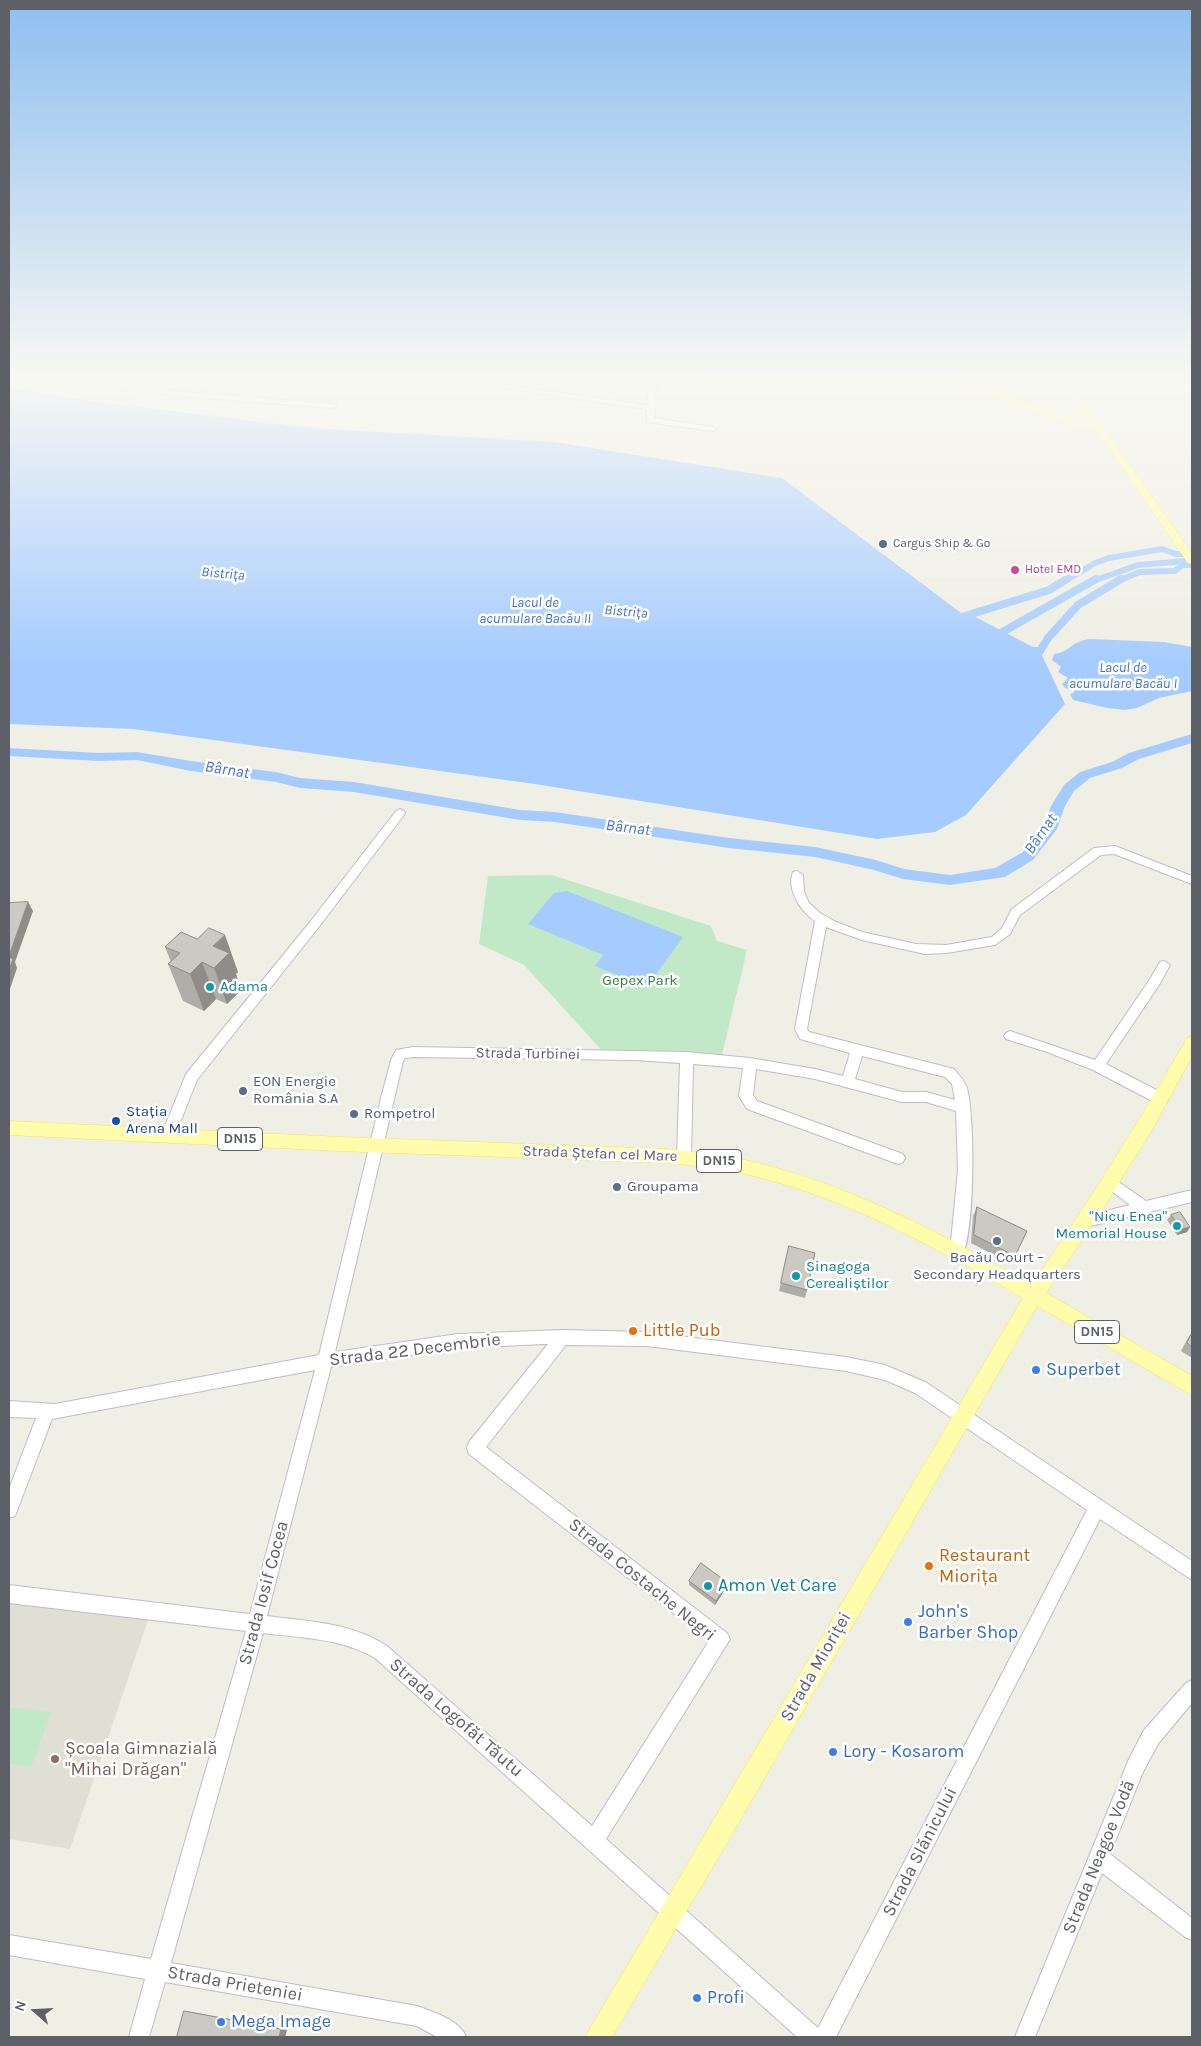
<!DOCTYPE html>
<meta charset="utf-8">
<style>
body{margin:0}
#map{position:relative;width:1201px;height:2046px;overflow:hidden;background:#f0efe5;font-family:Karla,sans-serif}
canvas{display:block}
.frame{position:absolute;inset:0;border:10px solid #5d6067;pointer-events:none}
.north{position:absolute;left:10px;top:1986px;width:50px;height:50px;-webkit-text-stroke:4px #fff;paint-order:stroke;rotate:289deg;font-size:14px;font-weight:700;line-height:20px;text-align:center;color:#5d6067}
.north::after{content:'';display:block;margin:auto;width:18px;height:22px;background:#5d6067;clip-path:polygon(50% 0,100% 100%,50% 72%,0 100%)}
</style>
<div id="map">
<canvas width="1201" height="2046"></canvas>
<div class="frame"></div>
<div class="north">N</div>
</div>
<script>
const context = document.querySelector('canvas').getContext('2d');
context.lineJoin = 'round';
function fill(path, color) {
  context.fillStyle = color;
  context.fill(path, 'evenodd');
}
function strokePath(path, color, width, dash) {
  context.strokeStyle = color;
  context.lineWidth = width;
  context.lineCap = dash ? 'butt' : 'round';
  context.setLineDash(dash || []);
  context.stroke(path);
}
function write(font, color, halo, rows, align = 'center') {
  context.font = font + ' Karla,sans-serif';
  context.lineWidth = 5;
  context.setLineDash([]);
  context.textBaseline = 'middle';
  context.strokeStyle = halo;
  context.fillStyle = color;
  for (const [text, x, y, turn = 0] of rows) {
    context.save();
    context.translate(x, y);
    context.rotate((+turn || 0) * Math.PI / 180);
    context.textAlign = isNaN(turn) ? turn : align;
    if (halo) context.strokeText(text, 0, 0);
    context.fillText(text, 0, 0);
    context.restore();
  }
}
fill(new Path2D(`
 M10 376H113L98 390Z`), '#e1e1da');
fill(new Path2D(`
 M9 1594 151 1611 70 1849 9 1839Z`), '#e0dfd4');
fill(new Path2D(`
 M552 875 711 926 717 941 747 950 720 1063 606 1055 524 965 479 944 488 876Z
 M9 1707 51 1712 31 1767 9 1764Z`), '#c1e9c7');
fill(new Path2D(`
 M9 388 89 401 313 428 554 442 782 478 965 616 1032 651H1040L1065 704 966 815 935 832 877 839 535 784 133 729 9 724Z
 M1090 639 1164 642 1192 647V691L1159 698 1137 708 1125 710 1107 708 1073 700 1070 694 1074 693V691L1065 688 1062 684 1068 678 1058 672 1061 667 1052 660 1054 654C1071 652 1070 641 1090 639Z
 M567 891 683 937 647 987 595 966 603 955 528 924 554 893Z`), '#a6ccff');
strokePath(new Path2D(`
 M1065 581 1095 563 1109 558 1162 549 1176 554H1192
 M1093 581 1138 565 1186 561
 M1118 581 1140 572 1175 571 1182 565H1192`), '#a6ccff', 6);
strokePath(new Path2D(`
 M1067 579 1049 590 965 616 1032 651H1040L1048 638 1078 605 1121 579
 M995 634H999L1096 579`), '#a6ccff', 8);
fill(new Path2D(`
 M1192 734V743L1139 759 1122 768 1090 778 1074 791 1065 806 1057 829 1033 860 1005 877 950 885 903 879 874 870 815 857 729 848 555 822 520 820 354 792 300 788 276 782 191 771 137 760 99 761 9 756V748L99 753 137 752 191 761 276 772 300 778 354 782 520 810 555 812 729 838 815 847 876 860 904 869 950 875 995 868 1023 852 1042 828 1051 806 1064 785 1080 772 1112 762 1129 753Z`), '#a6ccff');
const minor = new Path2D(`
 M44 376H64L201 394C215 390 224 376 239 376L214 394 333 404 337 406 333 408 201 398 127 390Z
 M417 376 457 378 647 405 648 389 647 376H654L656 389 654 418 713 427 717 429 713 431 647 422V409Z
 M837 376H844L846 380 840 381Z
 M909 376H916V379L911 380Z
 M400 809 404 811 405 813 404 815 318 928 197 1080 173 1140 168 1142 163 1140 161 1136 186 1074 310 922 396 811Z
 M1115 846 1192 876V884L1114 854 1101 855 1020 915 1010 934 995 945 946 953 925 954 862 940 826 927 807 1029 809 1032 954 1069C959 1075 964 1080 967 1088 975 1118 975 1230 962 1257L957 1258 952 1257 950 1252 958 1170 956 1111 926 1102H902L815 1079 756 1069 753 1095 757 1101 903 1154 905 1158 903 1162 898 1164 747 1109 739 1096 743 1068 693 1064 691 1157 689 1161 684 1163 679 1161 677 1157 680 1063 635 1060 413 1057 405 1058 403 1061 335 1352 458 1334 563 1330 647 1332 846 1357 885 1365 927 1383 1192 1561V1580L1100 1519 836 2037H797L375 1658C341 1638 301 1638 263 1633L171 1963 417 2006C433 2012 460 2020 466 2037H437L417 2026 165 1982 149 2037H129L145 1979 9 1955V1935L151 1959 246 1631 9 1603V1585L250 1614 315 1370 52 1419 15 1516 9 1518V1489L36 1418 9 1417V1401L55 1404 319 1355 381 1098 391 1060 396 1050 413 1047 687 1052 750 1058 815 1069 843 1076 850 1053 800 1039 795 1029 815 921C801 912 786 889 793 872L797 871 803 875 804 892 809 903 820 913 834 921 862 932 916 944 946 945 992 937 1002 928 1012 909 1094 848ZM862 1056 945 1077 952 1084 955 1100 926 1092H902L855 1079ZM544 1344H548L469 1442 467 1448 469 1454 709 1641 592 1826 387 1646C349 1622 311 1622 267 1616L331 1367 458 1348ZM566 1345 647 1346 846 1371 885 1380 915 1393 1087 1510 818 2028 606 1839 730 1639 727 1633 486 1447Z
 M1164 961 1170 965 1159 985 1106 1064 1166 1095 1168 1099 1166 1103 1161 1104 1156 1103 1093 1070 1047 1052 1006 1039 1004 1036 1006 1033 1010 1031 1095 1060 1150 979 1160 962Z
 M1110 1176 1146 1201 1192 1190V1202L1086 1227 1081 1225 1079 1221 1081 1217 1130 1205 1105 1186 1103 1182 1105 1178Z
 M1192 1680V1703L1158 1744 1143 1772 1110 1854 1192 1918V1940L1185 1937 1102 1873 1035 2037H1015L1129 1759 1144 1730 1186 1683Z`);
const major = new Path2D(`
 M659 376 772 380H886L943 382 972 385 1000 392 1060 415 1077 410 1085 412 1056 379 979 382 975 379 979 376H1151L1147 379H1065L1092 410 1093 416 1106 430 1192 554V564L1188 563 1093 426 1083 429 1072 427 994 396 973 390 886 385 713 384 673 380ZM1077 416 1085 418 1089 422 1079 424 1068 419Z
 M1192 1036V1056L1153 1128 1100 1213 1046 1293 1192 1376V1395L1037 1306 728 1841 612 2037H585L1023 1298C941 1251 857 1203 765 1179 733 1170 701 1166 668 1163L340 1151 9 1135V1121L340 1137 668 1149C701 1153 734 1156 766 1165 861 1190 947 1237 1032 1285 1087 1204 1139 1123 1187 1038Z`);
strokePath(minor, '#bdbec5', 2);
strokePath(major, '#f8e157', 1);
fill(minor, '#fff');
fill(major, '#fffdab');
fill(new Path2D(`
 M165 947 238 972 236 974 241 990 227 1004 216 999 204 1011 183 1001 168 964 171 962Z
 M977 1207 1027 1231 1011 1264 971 1243 973 1216Z
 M1171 1215 1190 1227 1187 1232 1177 1235 1167 1220Z
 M789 1246 807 1290 805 1298 779 1291Z
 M1192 1332V1358L1181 1351 1188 1338Z
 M689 1581 728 1583 727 1586 715 1605 689 1585Z
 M184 2011 192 2012 287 2030 285 2037H177Z`), '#afada7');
fill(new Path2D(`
 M28 902 33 911 15 962 17 968 9 992V956Z
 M225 935 238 972 236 974 241 990 227 1004 214 968 213 946Z
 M202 962 216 999 204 1011 190 974Z
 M1190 1227 1187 1232 1177 1235 1181 1229Z
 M728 1583 727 1586 715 1605 716 1601Z
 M281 2029 287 2030 285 2037H279Z`), '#8e8d88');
const building = new Path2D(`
 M28 902 9 956V903Z
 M209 928 225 935 213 946 229 953 214 968 202 962 190 974 168 964 180 953 165 947 181 932 197 939Z
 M9 957 13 959 9 970Z
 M977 1207 1027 1231 1015 1256 974 1235Z
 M1180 1212 1190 1227 1181 1229 1171 1215Z
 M789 1246 815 1253 807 1290 781 1283Z
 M1192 1333V1347L1187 1343Z
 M701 1563 728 1583 716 1601 689 1581Z
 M184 2011 281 2029 279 2037H177Z`);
fill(building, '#cbc9c2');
strokePath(building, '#8e8d88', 1);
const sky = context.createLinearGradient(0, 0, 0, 663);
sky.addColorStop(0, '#8dbef1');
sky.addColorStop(0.57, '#f8f8f3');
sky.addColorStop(1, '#f8f8f300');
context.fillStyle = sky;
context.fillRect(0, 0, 1201, 663);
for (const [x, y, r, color] of [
 [883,544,5,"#5c6f8a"],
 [1015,570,5,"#d1479c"],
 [210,987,5,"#0f9aa8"],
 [243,1091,5,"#5c6f8a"],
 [354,1114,5,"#5c6f8a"],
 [116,1121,5,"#1a4fb4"],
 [617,1187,5,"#5c6f8a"],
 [1177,1226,5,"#0f9aa8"],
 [997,1241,5,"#5c6f8a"],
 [796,1276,5,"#0f9aa8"],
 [633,1331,5,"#e8710a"],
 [1036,1370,5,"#3f7fe0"],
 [929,1566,5,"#e8710a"],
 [708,1586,5,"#0f9aa8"],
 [908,1622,5,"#3f7fe0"],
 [833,1752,5,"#3f7fe0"],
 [55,1759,5,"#8d6e63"],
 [697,1998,5,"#3f7fe0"],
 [221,2022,5,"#3f7fe0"]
]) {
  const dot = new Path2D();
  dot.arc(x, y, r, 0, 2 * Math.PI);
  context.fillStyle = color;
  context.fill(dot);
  strokePath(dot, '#fff', 2);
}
write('12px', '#4e5e75', '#fff', [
 ["Cargus Ship & Go",893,544]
], 'left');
write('12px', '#b23c85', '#fff', [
 ["Hotel EMD",1025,570]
], 'left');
write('italic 14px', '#4271c9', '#fff', [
 ["Bistrița",223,574,5],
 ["Lacul de",535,603],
 ["acumulare Bacău II",535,619],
 ["Bistrița",626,612,5],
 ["Lacul de",1123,668],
 ["acumulare Bacău I",1123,684]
]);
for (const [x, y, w] of [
 [240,1139,45],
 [719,1161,45],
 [1097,1332,45]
]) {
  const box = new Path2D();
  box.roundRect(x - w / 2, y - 11.5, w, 23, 4);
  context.fillStyle = '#fff';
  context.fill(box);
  strokePath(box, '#5d6067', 1);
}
write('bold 14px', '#5d6067', null, [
 ["DN15",240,1139],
 ["DN15",719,1161],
 ["DN15",1097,1332]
]);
write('15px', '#308240', '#fff', [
 ["Gepex Park",640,981]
]);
write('15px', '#0d838f', '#fff', [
 ["Adama",220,987],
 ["\"Nicu Enea\"",1167,1217,"right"],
 ["Memorial House",1167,1234,"right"],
 ["Sinagoga",806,1267],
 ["Cerealiștilor",806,1284]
], 'left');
write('15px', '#5d6067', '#fff', [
 ["Strada Turbinei",528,1054,1],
 ["Strada Ștefan cel Mare",600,1154,2]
]);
write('15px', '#4e5e75', '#fff', [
 ["EON Energie",253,1082],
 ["România S.A",253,1099],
 ["Rompetrol",364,1114],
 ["Groupama",627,1187],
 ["Bacău Court –",997,1258,"center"],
 ["Secondary Headquarters",997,1275,"center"]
], 'left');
write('15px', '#164399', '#fff', [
 ["Stația",126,1112],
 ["Arena Mall",126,1129]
], 'left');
write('italic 16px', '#4271c9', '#fff', [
 ["Bârnat",227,770,9],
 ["Bârnat",628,828,7],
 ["Bârnat",1041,834,-55]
]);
write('18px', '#c56008', '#fff', [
 ["Little Pub",643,1331],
 ["Restaurant",939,1556],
 ["Miorița",939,1577]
], 'left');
write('18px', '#5d6067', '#fff', [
 ["Strada 22 Decembrie",415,1350,-7],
 ["Strada Costache Negri",642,1580,39],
 ["Strada Iosif Cocea",264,1593,-75],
 ["Strada Mioriței",816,1667,-60],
 ["Strada Logofăt Tăutu",456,1718,41],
 ["Strada Slănicului",920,1852,-63],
 ["Strada Neagoe Vodă",1099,1857,-68],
 ["Strada Prieteniei",235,1984,10]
]);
write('18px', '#366cbe', '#fff', [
 ["Superbet",1046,1370],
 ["John's",918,1612],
 ["Barber Shop",918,1633],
 ["Lory - Kosarom",843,1752],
 ["Profi",707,1998],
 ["Mega Image",231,2022]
], 'left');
write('18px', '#0d838f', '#fff', [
 ["Amon Vet Care",718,1586]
], 'left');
write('18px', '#785e54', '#fff', [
 ["Școala Gimnazială",65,1749],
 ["\"Mihai Drăgan\"",65,1770]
], 'left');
</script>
